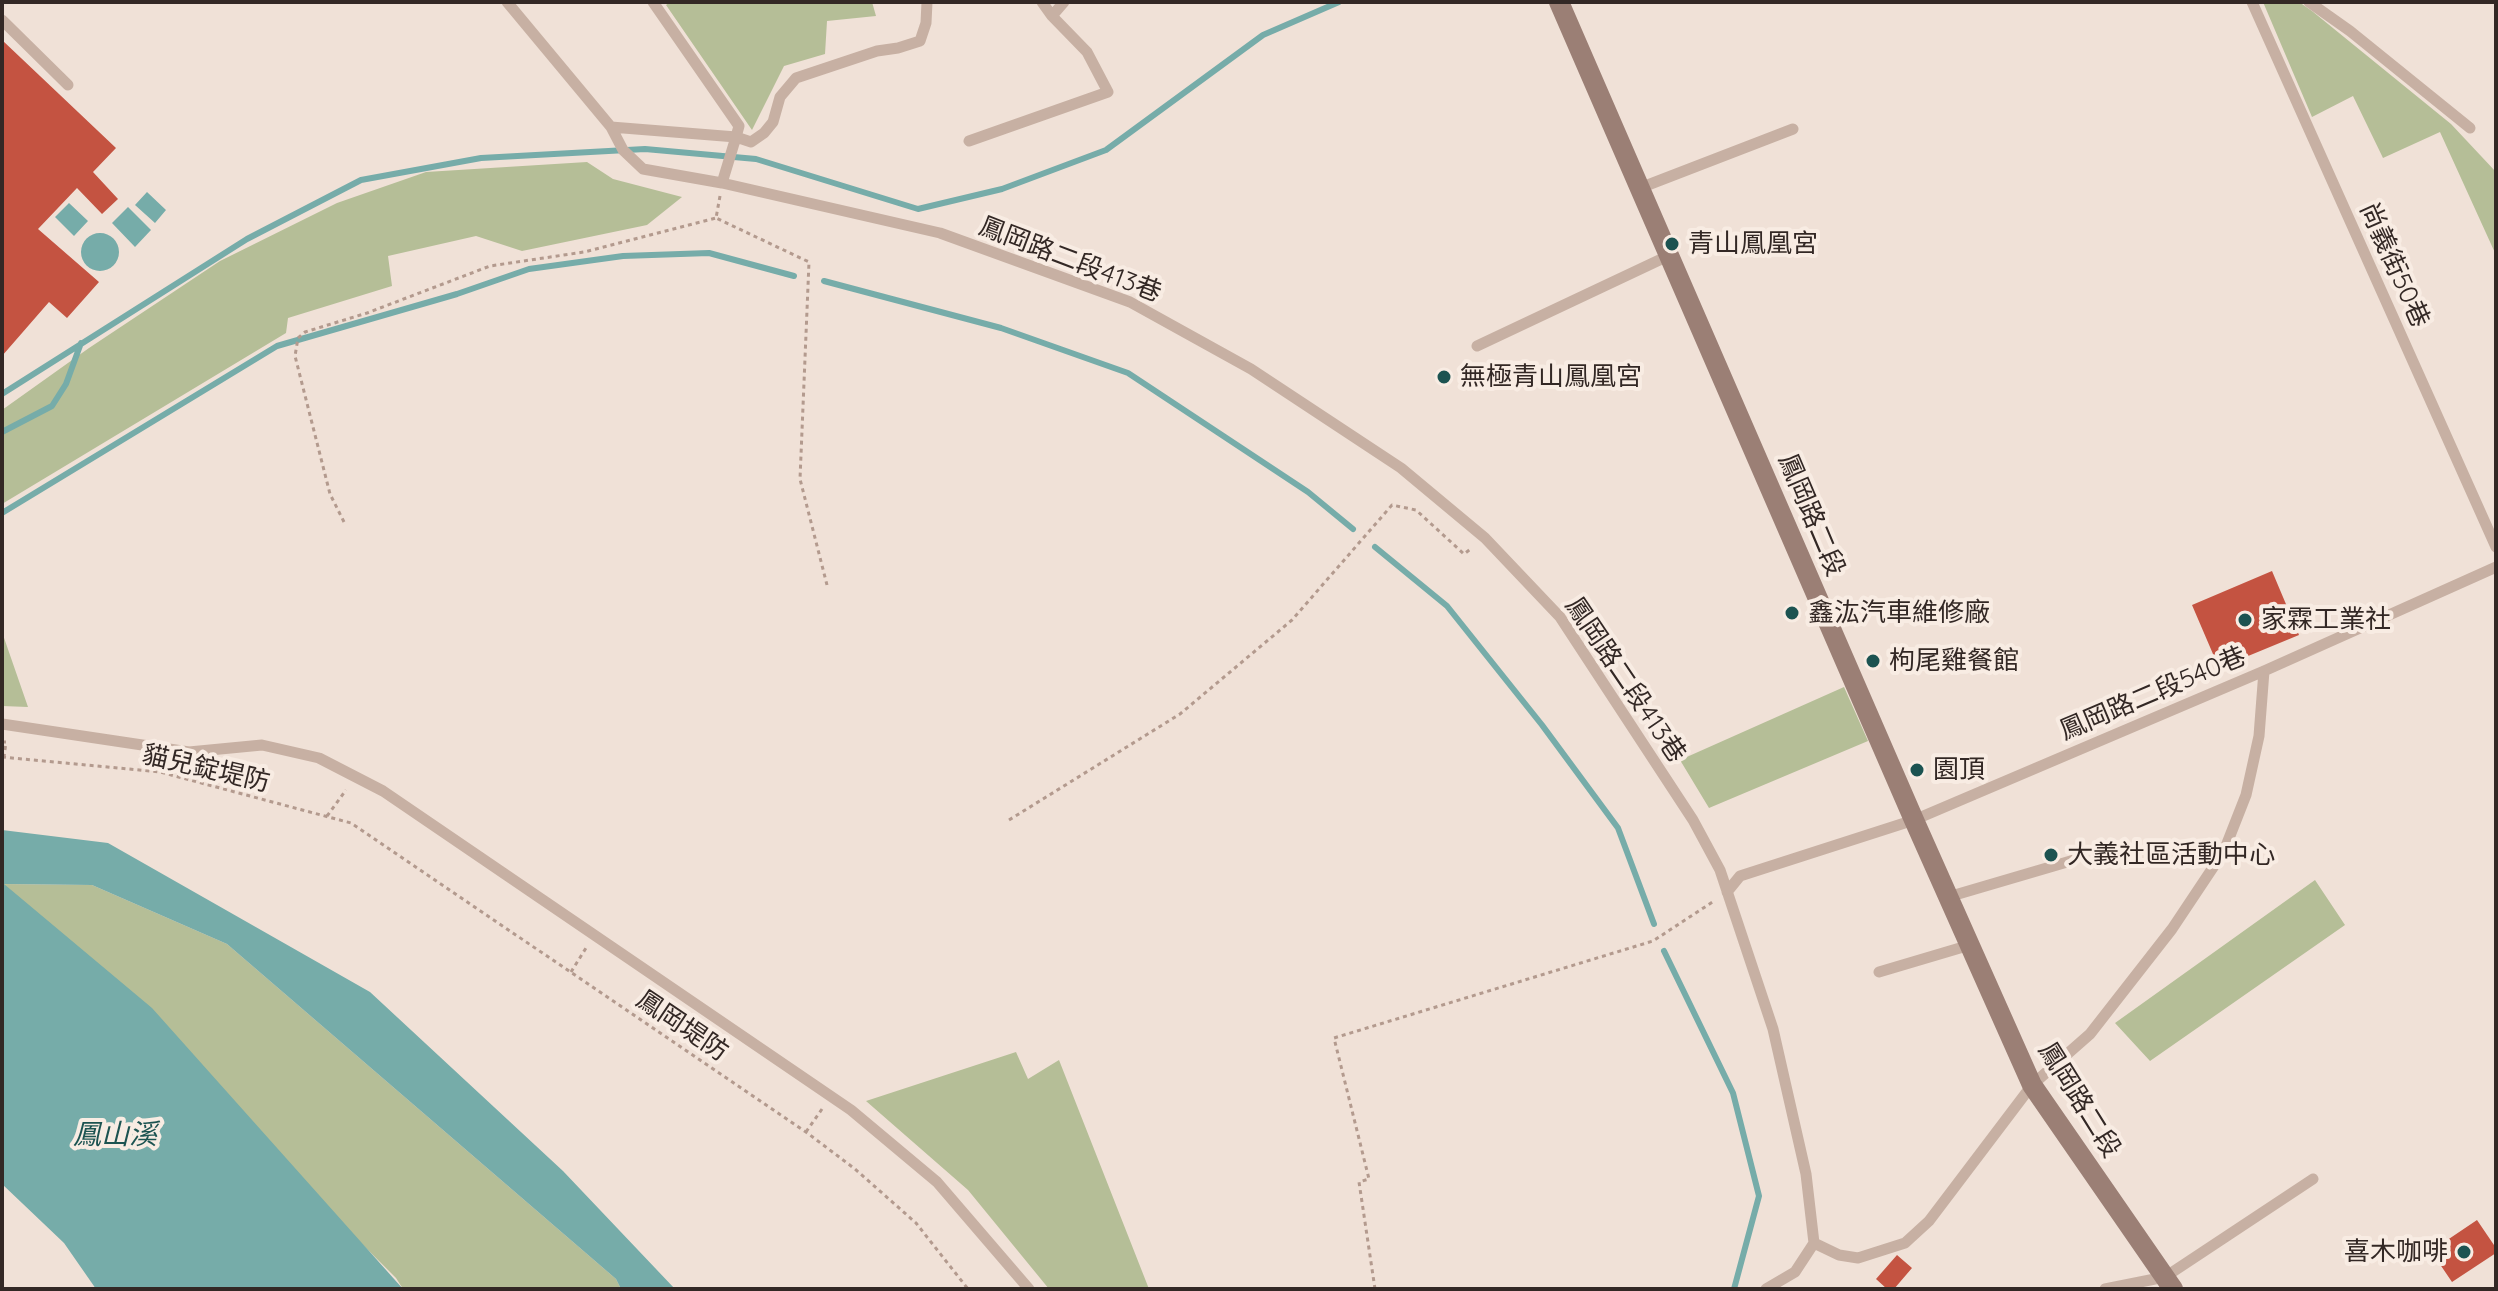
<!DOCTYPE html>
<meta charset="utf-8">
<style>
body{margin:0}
#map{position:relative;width:2498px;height:1291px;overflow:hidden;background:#f0e1d7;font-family:Quicksand,sans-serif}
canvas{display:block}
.frame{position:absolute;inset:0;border:4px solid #332825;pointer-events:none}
</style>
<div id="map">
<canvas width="2498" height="1291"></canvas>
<div class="frame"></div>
</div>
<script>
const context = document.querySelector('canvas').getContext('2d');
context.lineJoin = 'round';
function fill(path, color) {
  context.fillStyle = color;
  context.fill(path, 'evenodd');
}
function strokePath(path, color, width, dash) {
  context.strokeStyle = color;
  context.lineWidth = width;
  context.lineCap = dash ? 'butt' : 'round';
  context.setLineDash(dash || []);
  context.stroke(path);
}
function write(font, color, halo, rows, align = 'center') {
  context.font = font + ' Quicksand,"Noto Sans TC",sans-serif';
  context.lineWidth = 8;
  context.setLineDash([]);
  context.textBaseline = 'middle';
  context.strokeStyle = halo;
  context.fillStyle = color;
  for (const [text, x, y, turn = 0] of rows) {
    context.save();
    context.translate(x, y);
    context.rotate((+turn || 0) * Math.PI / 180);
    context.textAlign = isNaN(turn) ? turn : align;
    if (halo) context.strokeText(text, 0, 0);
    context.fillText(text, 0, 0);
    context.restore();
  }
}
fill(new Path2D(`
 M670 2H872L876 16 827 21 825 54 784 66 752 130 666 5Z
 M2263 2H2299L2312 11 2451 124 2496 172V255L2440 132 2383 158 2353 96 2312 117Z
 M587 162 613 179 682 197 647 225 522 251 476 236 388 256 392 286 288 318 286 333 2 504V410L89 348 220 261 337 203 426 172Z
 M2 632 28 707 2 706Z
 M1844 687 1868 741 1709 808 1680 760Z
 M2315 880 2345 925 2150 1061 2115 1023Z
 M2 884 92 885 227 944 616 1279 621 1289H403L396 1278Z
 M1016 1052 1028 1079 1059 1060 1149 1289H1049L968 1190 866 1101Z`), '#b5be97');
fill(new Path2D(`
 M147 192 166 210 155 223 135 205Z
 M69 203 88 221 74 236 55 217Z
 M128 207 151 230 135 247 112 223Z
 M81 252a19 19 0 1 1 38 0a19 19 0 1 1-38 0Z
 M2 830 108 843 370 992 563 1171 675 1289H621L616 1279 227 944 92 885 4 884 152 1008 403 1289H96L64 1243 2 1184Z`), '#76aca9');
strokePath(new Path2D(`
 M824 281 1001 328 1128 373 1308 492 1353 529
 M2 394 247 239 361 180 481 158 645 149 756 159 918 209 1002 189 1106 150 1263 35 1339 2
 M2 432 52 406 66 384 81 343
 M2 513 277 346 457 294 529 269 623 256 709 253 794 276
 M1375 547 1447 606 1542 725 1618 828 1654 924
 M1664 951 1733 1093 1759 1196 1734 1289`), '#76aca9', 6);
fill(new Path2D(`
 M2 40 116 148 93 172 118 199 102 214 77 188 38 229 99 282 67 318 49 302 2 356Z
 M2272 571 2299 635 2219 668 2192 605Z
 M2477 1220 2496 1248V1253L2452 1282 2431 1251Z
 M1897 1255 1912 1268 1894 1289H1887L1876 1279Z`), '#c45341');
strokePath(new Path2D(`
 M720 196 716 218 809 262 800 479 827 585
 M344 522 330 494 295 356 298 338 305 332 367 313 490 266 584 252 716 218
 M2 742H6L4 757
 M2 757 160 772 351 823 806 1132 855 1169 916 1223 968 1289
 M327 816 346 790
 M1009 820 1180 714 1292 620 1392 505 1416 510 1464 554 1472 548
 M571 972 586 948
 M806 1132 822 1109
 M1375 1289 1359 1182 1369 1179 1334 1038 1653 941 1714 901`), '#b39a8e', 3, [4, 4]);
strokePath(new Path2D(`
 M507 2 611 127 623 150 643 169 722 183 940 233 1130 302 1251 369 1401 468 1485 538 1560 617 1693 820 1720 870 1773 1029 1806 1174 1814 1243
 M1042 2 1052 16 1064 2
 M2252 2 2496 547
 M2309 2 2350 31 2470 128
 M2 20 68 85
 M611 127 736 137 739 126 653 2
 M969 141 1108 92 1087 52 1052 16
 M722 183 736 137 751 142 764 133 773 122 780 97 796 78 877 51 898 48 920 41 926 23 927 2
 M1640 188 1793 129
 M1477 346 1670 255
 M2 724 189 752 262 745 319 758 383 791 851 1110 937 1182 1029 1289
 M1727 892 1740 876 1914 820 2264 671 2496 567
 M1948 897 2074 860
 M1879 972 1970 945
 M1814 1243 1839 1255 1858 1258 1905 1243 1929 1221 2032 1085 2090 1034 2172 929 2224 851 2246 795 2259 736 2264 671
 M1766 1289 1795 1272 1814 1243
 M2105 1289 2165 1277 2313 1179`), '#c7b0a3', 11);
strokePath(new Path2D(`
 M1559 2 1914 820 2032 1085 2173 1289`), '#9b7f75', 20);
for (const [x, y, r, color] of [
 [1672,244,8,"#1c5351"],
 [1444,377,8,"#1c5351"],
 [1792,613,8,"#1c5351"],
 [2245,620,8,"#1c5351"],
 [1873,661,8,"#1c5351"],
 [1917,770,8,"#1c5351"],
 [2051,855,8,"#1c5351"],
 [2464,1252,8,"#1c5351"]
]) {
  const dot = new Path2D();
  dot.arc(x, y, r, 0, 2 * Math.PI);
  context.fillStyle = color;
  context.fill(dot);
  strokePath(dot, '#f8ece3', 3);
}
write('26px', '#332825', '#f8ece3', [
 ["青山鳳凰宮",1688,244],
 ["無極青山鳳凰宮",1460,377],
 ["鑫汯汽車維修廠",1808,613],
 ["家霖工業社",2261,620],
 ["枸尾雞餐館",1889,661],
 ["園頂",1933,770],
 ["大義社區活動中心",2067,855],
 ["喜木咖啡",2448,1252,"right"]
], 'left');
write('26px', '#332825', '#f8ece3', [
 ["鳳岡路二段413巷",1070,260,21],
 ["尚義街50巷",2394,265,66],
 ["鳳岡路二段",1811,515,67],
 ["鳳岡路二段413巷",1625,680,56],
 ["鳳岡路二段540巷",2153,694,-23],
 ["貓兒錠堤防",206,769,13],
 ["鳳岡堤防",682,1026,34],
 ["鳳岡路二段",2079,1100,58]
]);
write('italic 28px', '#1c5351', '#f8ece3', [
 ["鳳山溪",115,1136]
]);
</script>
